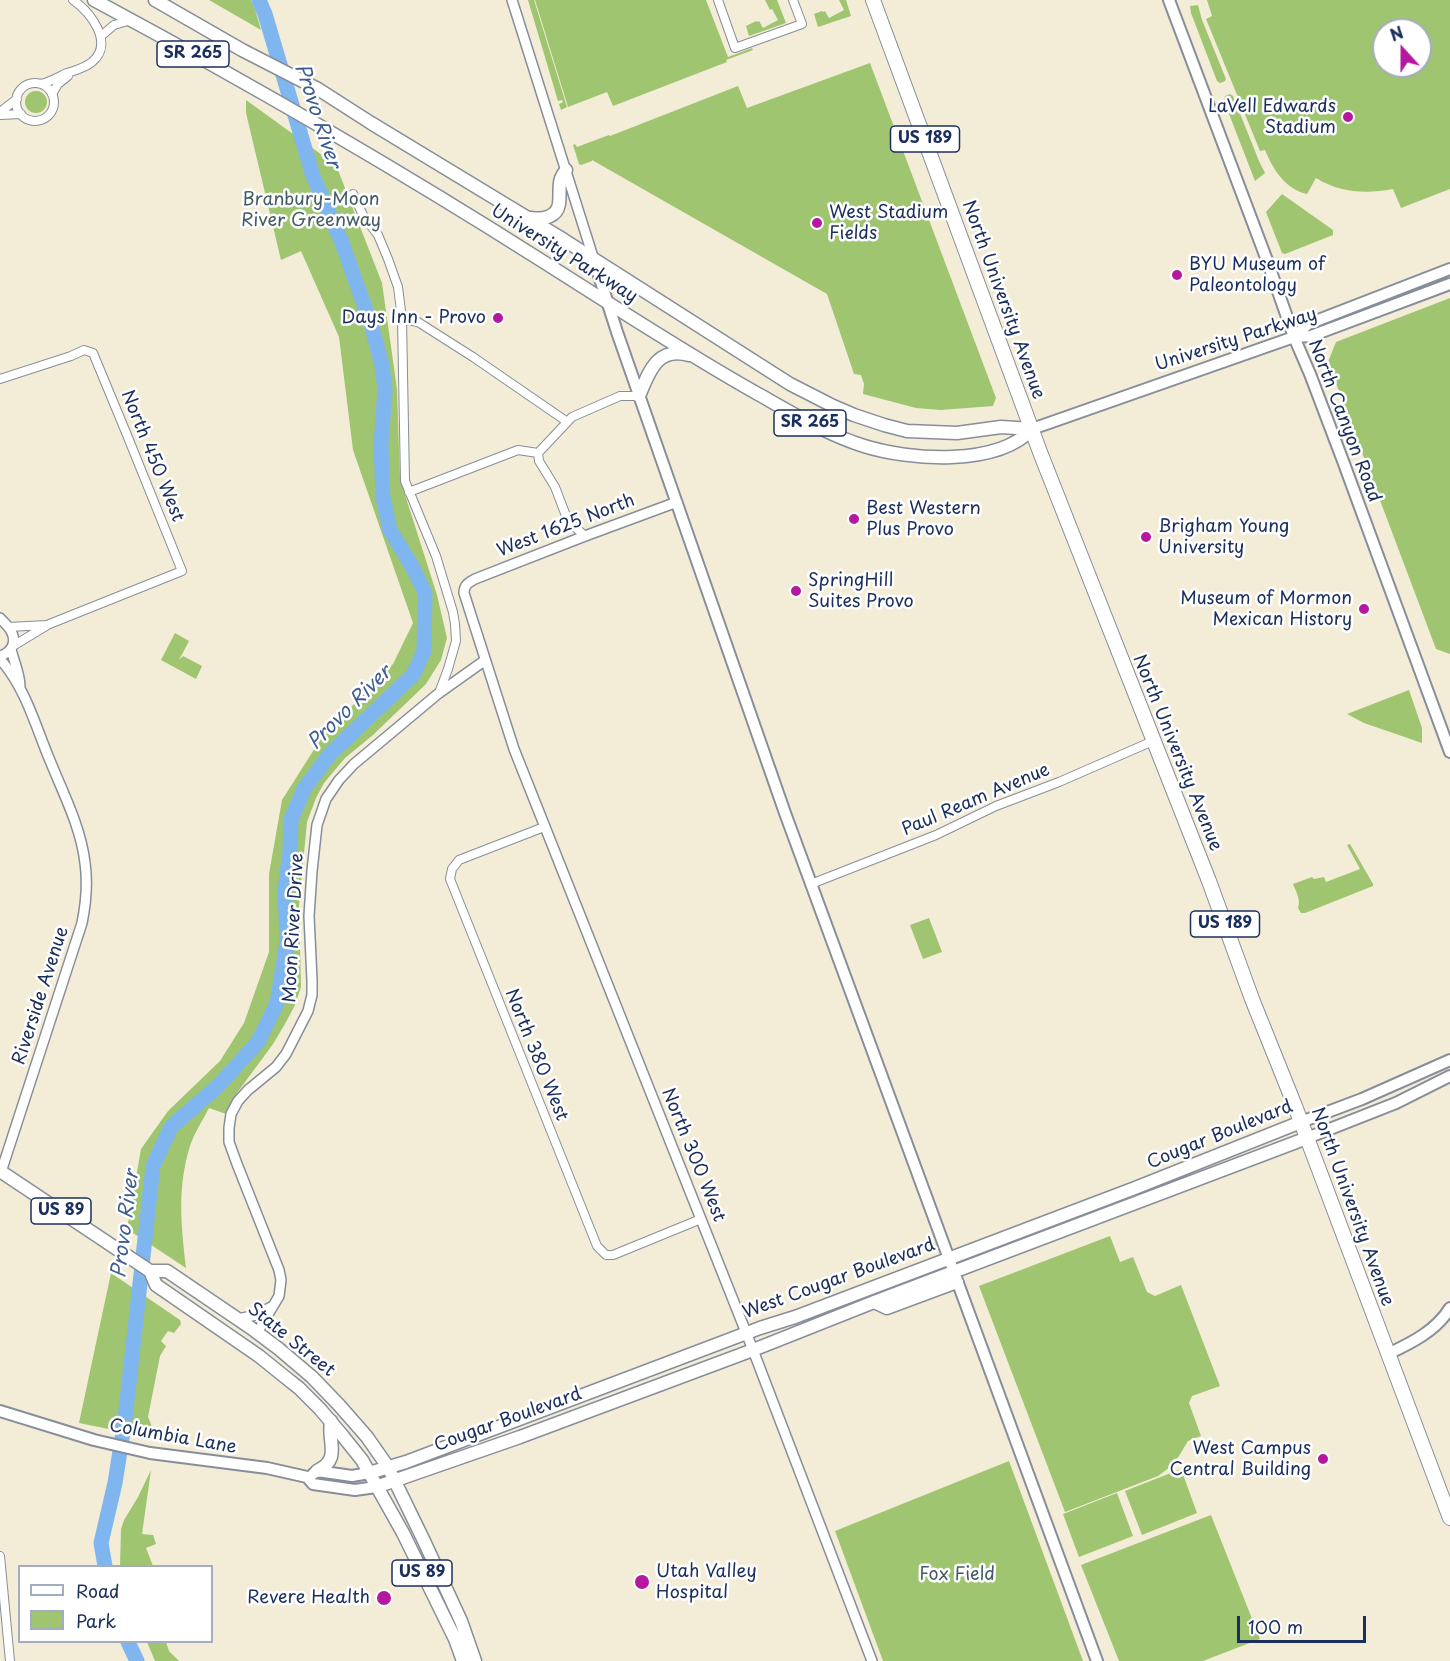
<!DOCTYPE html>
<style>
body{margin:0}
#map{position:relative;width:1450px;height:1661px;overflow:hidden;background:#f3ecd7;font-family:"Playpen Sans",sans-serif}
canvas{display:block}
.legend{position:absolute;left:18px;top:1565px;width:195px;height:78px;box-sizing:border-box;background:#fff;border:2px solid #a4acbf;margin:0;padding:8px 10px;list-style:none;font-size:18px;color:#1b2f5e}
.legend li{display:flex;align-items:center;gap:12px;height:30px}
.legend b{width:30px;border:2px solid #a4acbf}
.north{position:absolute;left:1372px;top:18px;width:60px;height:60px;box-sizing:border-box;background:#fff;border:2px solid #a4acbf;border-radius:50%;rotate:339deg;font-size:16px;font-weight:700;line-height:24px;text-align:center;color:#1b2f5e}
.north::after{content:'';display:block;margin:auto;width:21px;height:27px;background:#b5179e;clip-path:polygon(50% 0,100% 100%,50% 72%,0 100%)}
.scale{position:absolute;left:1237px;top:1616px;width:129px;height:27px;box-sizing:border-box;border:3px solid #1b2f5e;border-top:0;padding-left:8px;font-size:18px;line-height:21px;white-space:nowrap;color:#1b2f5e;-webkit-text-stroke:4px #fff;paint-order:stroke}
</style>
<div id="map">
<canvas width="1450" height="1661"></canvas>
<ul class="legend">
<li><b style="height:8px;background:#fff"></b>Road</li>
<li><b style="height:16px;background:#9fc570"></b>Park</li>
</ul>
<div class="north">N</div>
<div class="scale">100 m</div>
</div>
<script>
const context = document.querySelector('canvas').getContext('2d');
context.lineJoin = 'round';
function fill(path, color) {
  context.fillStyle = color;
  context.fill(path, 'evenodd');
}
function strokePath(path, color, width, dash) {
  context.strokeStyle = color;
  context.lineWidth = width;
  context.lineCap = dash ? 'butt' : 'round';
  context.setLineDash(dash || []);
  context.stroke(path);
}
function write(font, color, halo, rows, align = 'center') {
  context.font = font + ' "Playpen Sans",sans-serif';
  context.lineWidth = 5;
  context.setLineDash([]);
  context.textBaseline = 'middle';
  context.strokeStyle = halo;
  context.fillStyle = color;
  for (const [text, x, y, turn = 0] of rows) {
    context.save();
    context.translate(x, y);
    context.rotate((+turn || 0) * Math.PI / 180);
    context.textAlign = isNaN(turn) ? turn : align;
    if (halo) context.strokeText(text, 0, 0);
    context.fillText(text, 0, 0);
    context.restore();
  }
}
fill(new Path2D(`
 M209 0H251L255 9 261 30Z
 M528 0H534L567 107 561 110 559 104 563 102 562 100 558 101Z
 M535 0H706L728 57 752 48 753 50 726 60 727 62 613 106 607 92 568 107Z
 M762 0H777L786 23 749 36 746 26 756 21 757 22 759 21 763 28 778 20 772 9 770 10 765 0Z
 M839 0H846L851 16 818 27 814 14 822 11 823 12 825 11 829 18 844 10Z
 M1207 0H1450V189L1401 208 1393 189C1366 194 1340 193 1316 178L1307 194C1285 189 1273 169 1265 150L1260 151 1206 19 1212 16ZM1384 30H1420V66H1384Z
 M1198 5 1202 20 1226 79 1225 81 1220 83 1217 81 1191 13 1190 6Z
 M870 63 996 398 993 406 941 410 916 408 863 394 864 384 861 375 854 374 827 294 592 160V161L581 165 579 164 573 145 575 144 577 147 609 135 610 136 738 86 747 108Z
 M25 102a11 11 0 1 1 22 0a11 11 0 1 1-22 0Z
 M1230 94 1233 96 1259 161 1265 173 1255 181 1224 101 1225 96Z
 M246 100 336 165 382 283 397 389 400 479 437 595 447 638 441 660 426 684 373 735 345 758 324 783 316 798 307 822 299 905 301 987 295 1005 285 1024 273 1044 237 1093 226 1114 209 1108C203 1120 194 1133 190 1146 177 1188 181 1225 186 1268L127 1229 141 1149 168 1111 220 1061 244 1023 269 952V874L282 800 322 737 393 664 413 623 353 450 339 337 301 251 281 260 246 113Z
 M1282 194 1333 230V235L1285 254 1282 253 1266 212Z
 M1450 298V654L1436 649 1328 362 1336 342Z
 M175 633 189 641 179 660 183 656 202 666 196 679 161 660Z
 M1409 690 1422 728V743L1364 723 1347 714Z
 M1350 844 1373 884V886L1305 913H1301L1298 908C1301 899 1296 892 1293 884L1312 877 1314 879 1324 877 1326 882 1360 869 1347 845Z
 M929 918 942 952 923 959 910 925Z
 M1110 1236 1120 1262 1133 1257 1147 1292 1155 1296 1181 1285 1220 1386 1192 1396 1189 1403 1201 1436 1188 1441 1174 1464 1158 1476 1065 1512 979 1286Z
 M111 1273 180 1320 181 1324 174 1333 168 1331 161 1341 166 1346 160 1356 148 1417 153 1429 154 1435 148 1437 79 1423Z
 M1009 1461 1083 1661H883L835 1531Z
 M1181 1469 1197 1513 1142 1535 1125 1491Z
 M151 1470 142 1534 153 1535 156 1544 146 1548 153 1566H120L121 1529 124 1520 138 1497Z
 M1117 1493 1133 1536 1079 1557 1063 1514Z
 M1211 1515 1260 1639 1203 1661H1119L1081 1565Z
 M147 1642H166L169 1651 179 1661H155Z`), '#9fc570');
strokePath(new Path2D(`
 M105 1566 101 1543 115 1483 125 1419 153 1166 171 1127 219 1085 258 1042 277 1003 287 942 285 891 290 851 291 820 304 789 330 754 413 675 424 651 425 593 412 566 390 530 383 497 381 446 385 389 382 365 371 324 341 240 313 176 265 14 259 0
 M128 1642 137 1661`), '#80b6ef', 15);
const minor = new Path2D(`
 M718 0 735 48 802 24 793 0
 M101 36 114 25 131 20
 M16 102a19 19 0 1 1 38 0a19 19 0 1 1-38 0Z
 M41 84C50 82 58 77 67 73 76 70 85 68 92 62 115 43 90 12 73 0
 M52 94 58 84 68 76
 M0 112 17 99
 M0 115 21 114
 M353 194 363 215 378 235 388 259 398 287 402 319 405 481 436 556 453 612 455 624 456 641 448 669 439 693
 M402 319 418 322 473 357 566 421
 M0 379 71 356 84 350 93 353 127 435 182 571 47 625 8 627
 M538 453 539 461 555 487 568 521 585 536
 M409 492 518 450 538 453 572 417 620 396H639
 M13 646 46 626
 M544 827 459 860 452 869 450 879 597 1246 606 1255H613L701 1219
 M811 884 936 835 996 806 1059 782 1153 741
 M0 1556 10 1661`);
const tertiary = new Path2D(`
 M512 0 594 260
 M677 502 585 536 475 579C468 583 464 585 464 593L514 749 753 1350 872 1661
 M0 618C4 623 10 627 12 633 17 644 10 653 0 656
 M11 649C14 662 20 674 20 687
 M0 659C26 688 36 728 51 763 64 795 81 828 85 863 88 884 86 903 82 923L1 1172
 M238 1319 256 1315 273 1306
 M257 1333 279 1296 281 1280 279 1270 237 1164 229 1142V1128L231 1114 238 1101 248 1090 276 1067 286 1054 308 1011 312 995V980L309 916 312 871 317 825 326 799 339 780 354 764 439 693 484 661`);
const secondary = new Path2D(`
 M1169 0 1268 263 1294 337 1310 374 1343 461 1450 752
 M594 260 617 332 785 813 1097 1661
 M1294 337 1308 324 1450 269
 M1032 429 1294 337 1311 336 1450 284
 M1301 1122 1362 1099 1450 1060
 M1307 1138 1396 1103 1450 1076
 M1388 1354C1411 1343 1436 1331 1450 1308
 M0 1411 94 1440 150 1453 267 1468 307 1477 313 1484 355 1490 376 1487
 M313 1474 317 1471 352 1476 369 1473`);
const primary = new Path2D(`
 M94 0C245 81 394 167 539 259 612 305 683 352 758 394 792 413 826 434 864 446 909 460 997 467 1032 429
 M155 0 242 50 318 89 371 123 564 240 790 384 833 406 854 415 884 425 907 431 957 433 1001 427 1032 429
 M531 218C543 220 557 217 559 204 560 197 559 190 560 183 560 179 563 174 566 170
 M639 396C649 372 657 346 689 355
 M0 1171 150 1271 156 1285 259 1356 285 1377 299 1388 320 1409 342 1435 362 1460 403 1533 455 1639 463 1661
 M150 1271H167L251 1328 279 1349 312 1377 339 1405 367 1437 388 1467 424 1541 461 1621 475 1661
 M874 1302 887 1308 957 1282
 M317 1471C342 1459 327 1442 331 1421
 M369 1473 406 1462 760 1328 795 1317 1135 1188 1301 1122
 M376 1487 520 1437 753 1350 874 1302 1307 1138`);
const trunk = new Path2D(`
 M873 0 1040 452 1209 881 1252 999 1295 1106 1450 1518`);
strokePath(minor, '#878e9a', 10);
strokePath(tertiary, '#878e9a', 12);
strokePath(secondary, '#878e9a', 14);
strokePath(primary, '#878e9a', 15);
strokePath(trunk, '#878e9a', 16);
strokePath(minor, '#fff', 8);
strokePath(tertiary, '#fff', 9);
strokePath(secondary, '#fff', 10);
strokePath(primary, '#fff', 12);
strokePath(trunk, '#fff', 14);
for (const [x, y, r, color] of [
 [1348,117,6,"#b5179e"],
 [817,223,6,"#b5179e"],
 [1177,275,6,"#b5179e"],
 [498,318,6,"#b5179e"],
 [854,519,6,"#b5179e"],
 [1146,537,6,"#b5179e"],
 [796,591,6,"#b5179e"],
 [1364,609,6,"#b5179e"],
 [1323,1459,6,"#b5179e"],
 [642,1582,8,"#b5179e"],
 [384,1598,8,"#b5179e"]
]) {
  const dot = new Path2D();
  dot.arc(x, y, r, 0, 2 * Math.PI);
  context.fillStyle = color;
  context.fill(dot);
  strokePath(dot, '#fff', 2);
}
for (const [x, y, w] of [
 [193,54,72],
 [925,139,69],
 [810,423,72],
 [1225,924,69],
 [61,1211,60],
 [422,1573,60]
]) {
  const box = new Path2D();
  box.roundRect(x - w / 2, y - 13, w, 26, 4.5);
  context.fillStyle = '#fff';
  context.fill(box);
  strokePath(box, '#1b2f5e', 1.5);
}
write('bold 16px', '#1b2f5e', null, [
 ["SR 265",193,54],
 ["US 189",925,139],
 ["SR 265",810,423],
 ["US 189",1225,924],
 ["US 89",61,1211],
 ["US 89",422,1573]
]);
write('18px', '#1b2f5e', '#fff', [
 ["LaVell Edwards",1336,107,"right"],
 ["Stadium",1336,128,"right"],
 ["West Stadium",829,213],
 ["Fields",829,234],
 ["BYU Museum of",1189,265],
 ["Paleontology",1189,286],
 ["Days Inn - Provo",486,318,"right"],
 ["Best Western",866,509],
 ["Plus Provo",866,530],
 ["Brigham Young",1158,527],
 ["University",1158,548],
 ["SpringHill",808,581],
 ["Suites Provo",808,602],
 ["Museum of Mormon",1352,599,"right"],
 ["Mexican History",1352,620,"right"],
 ["West Campus",1311,1449,"right"],
 ["Central Building",1311,1470,"right"],
 ["Utah Valley",656,1572],
 ["Hospital",656,1593],
 ["Revere Health",370,1598,"right"]
], 'left');
write('18px', '#435c63', '#fff', [
 ["Branbury-Moon",311,200],
 ["River Greenway",311,221],
 ["Fox Field",957,1575]
]);
write('18px', '#1b2f5e', '#fff', [
 ["University Parkway",564,254,32],
 ["North University Avenue",1003,300,70],
 ["University Parkway",1236,340,-18],
 ["North Canyon Road",1344,421,69],
 ["North 450 West",152,456,68],
 ["West 1625 North",566,526,-21],
 ["North University Avenue",1177,753,68],
 ["Paul Ream Avenue",976,800,-23],
 ["Moon River Drive",294,928,-87],
 ["Riverside Avenue",41,996,-72],
 ["North 380 West",536,1055,68],
 ["Cougar Boulevard",1220,1135,-22],
 ["North 300 West",693,1155,68],
 ["North University Avenue",1352,1207,70],
 ["West Cougar Boulevard",839,1279,-20],
 ["State Street",291,1340,39],
 ["Cougar Boulevard",508,1420,-20],
 ["Columbia Lane",173,1437,10]
]);
write('italic 20px', '#3e5e91', '#fff', [
 ["Provo River",317,116,72],
 ["Provo River",350,708,-45],
 ["Provo River",126,1224,-83]
]);
</script>
